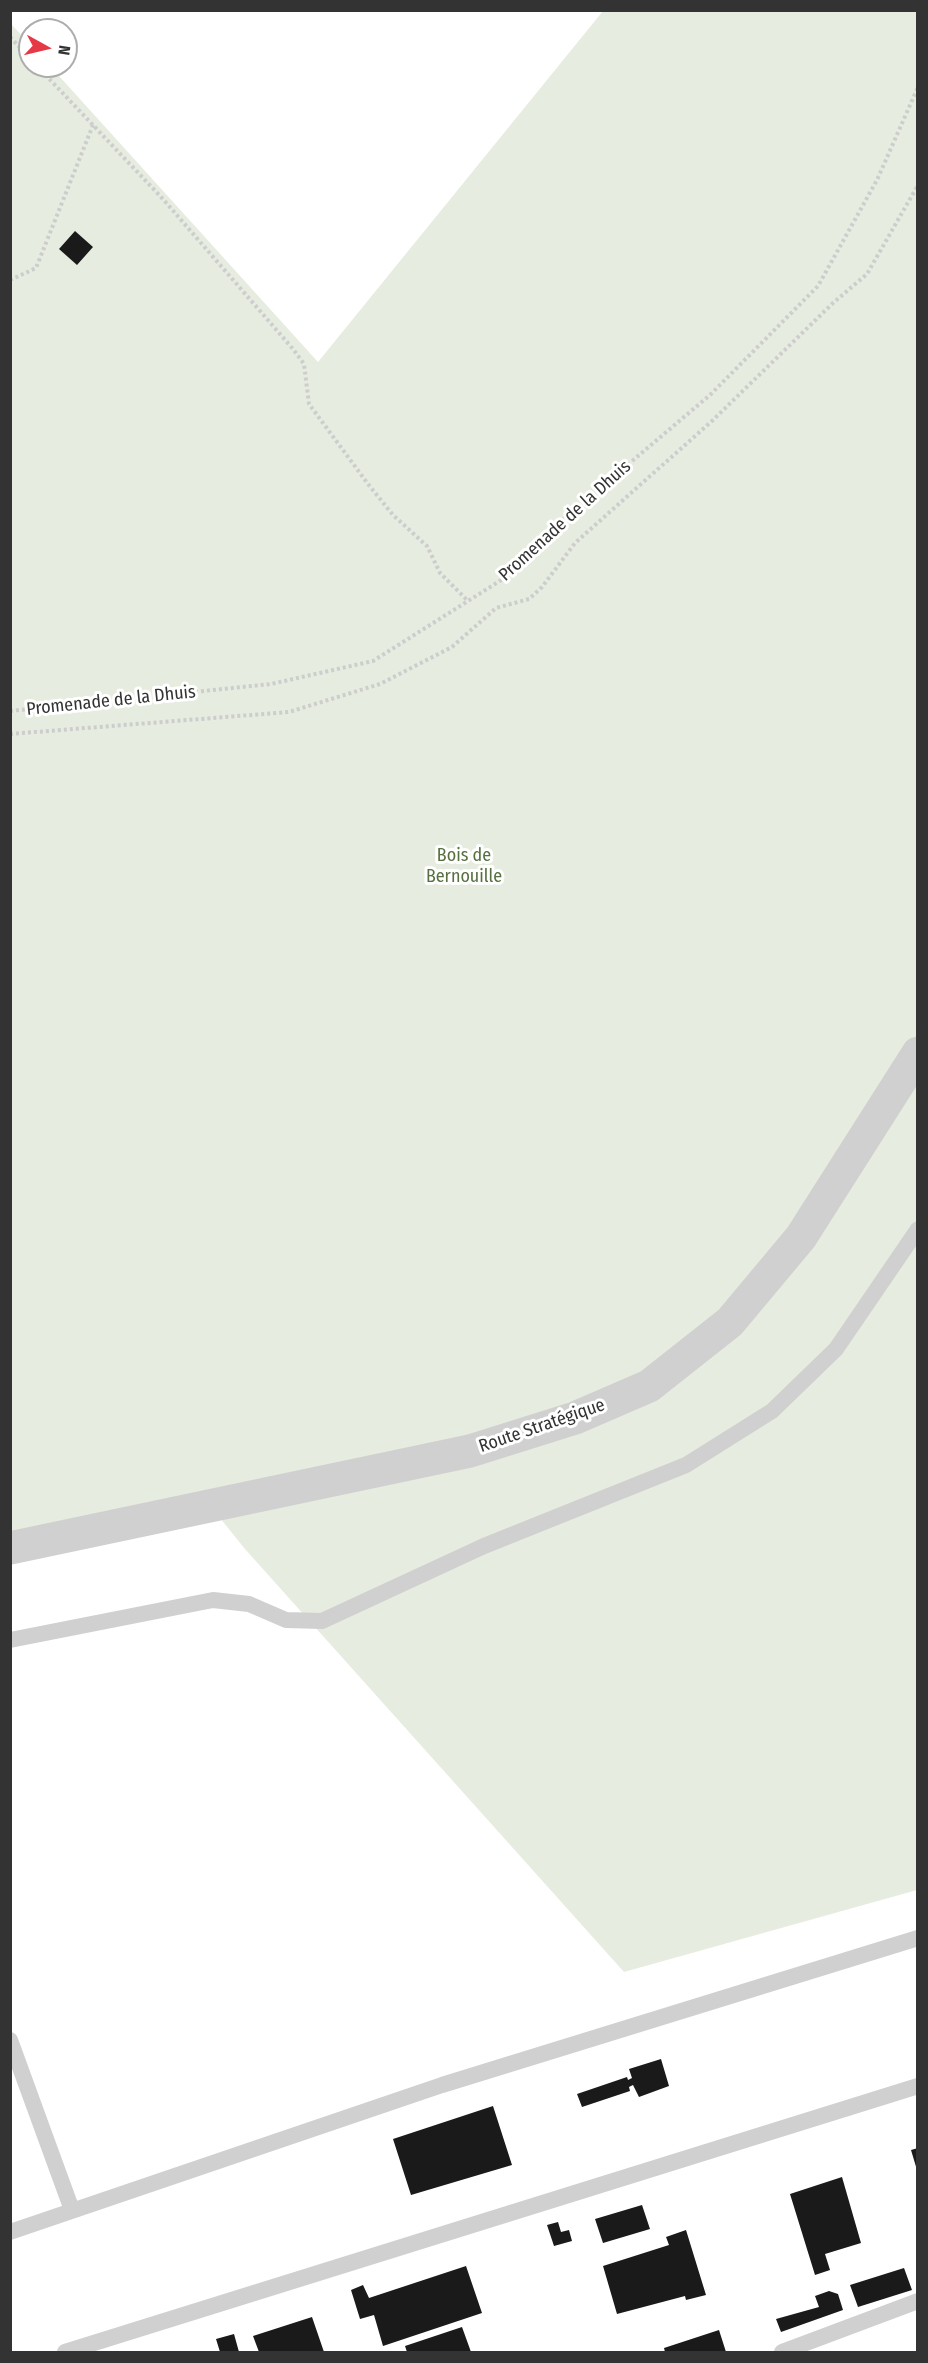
<!DOCTYPE html>
<meta charset="utf-8">
<style>
body{margin:0}
#map{position:relative;width:928px;height:2363px;overflow:hidden;background:#fff;font-family:"Fira Sans Condensed",sans-serif}
canvas{display:block}
.frame{position:absolute;inset:0;border:12px solid #333;pointer-events:none}
.north{position:absolute;left:18px;top:18px;width:60px;height:60px;box-sizing:border-box;background:#fff;border:2px solid #adadad;border-radius:50%;rotate:98deg;font-size:16px;font-weight:700;line-height:24px;text-align:center;color:#333}
.north::after{content:'';display:block;margin:auto;width:21px;height:27px;background:#e63946;clip-path:polygon(50% 0,100% 100%,50% 72%,0 100%)}
</style>
<div id="map">
<canvas width="928" height="2363"></canvas>
<div class="frame"></div>
<div class="north">N</div>
</div>
<script>
const context = document.querySelector('canvas').getContext('2d');
context.lineJoin = 'round';
function fill(path, color) {
  context.fillStyle = color;
  context.fill(path, 'evenodd');
}
function strokePath(path, color, width, dash) {
  context.strokeStyle = color;
  context.lineWidth = width;
  context.lineCap = dash ? 'butt' : 'round';
  context.setLineDash(dash || []);
  context.stroke(path);
}
function write(font, color, halo, rows, align = 'center') {
  context.font = font + ' "Fira Sans Condensed",sans-serif';
  context.lineWidth = 6;
  context.setLineDash([]);
  context.textBaseline = 'middle';
  context.strokeStyle = halo;
  context.fillStyle = color;
  for (const [text, x, y, turn = 0] of rows) {
    context.save();
    context.translate(x, y);
    context.rotate((+turn || 0) * Math.PI / 180);
    context.textAlign = isNaN(turn) ? turn : align;
    if (halo) context.strokeText(text, 0, 0);
    context.fillText(text, 0, 0);
    context.restore();
  }
}
fill(new Path2D(`
 M603 11H917V1890L624 1972 245 1549 212 1508 11 1545 10 23 30 44V66H50L318 362Z`), '#e6ecdf');
fill(new Path2D(`
 M75 231 93 247 77 265 59 249Z
 M661 2059 669 2086 639 2097 633 2085 629 2087 630 2091 582 2107 577 2094 627 2077 628 2080 632 2078 629 2069Z
 M493 2106 512 2165 411 2195 393 2139Z
 M918 2148V2170H917L911 2150Z
 M842 2177 861 2243 825 2254 830 2270 815 2275 790 2194Z
 M642 2205 650 2229 603 2243 595 2219Z
 M558 2222 561 2232 569 2230 572 2241 554 2246 547 2225Z
 M686 2230 706 2295 686 2300 685 2296 617 2314 603 2266 669 2245 666 2237Z
 M466 2266 482 2313 383 2346 374 2315 360 2319 351 2290 363 2285 369 2298Z
 M904 2268 912 2290 858 2307 850 2285Z
 M829 2291 838 2294 843 2310 781 2332 776 2319 819 2307 815 2296Z
 M312 2317 324 2352H259L253 2336Z
 M462 2327 471 2352H407L405 2346Z
 M719 2330 726 2352H665L664 2348Z
 M234 2334 239 2352H220L216 2339Z`), '#1a1a1a');
strokePath(new Path2D(`
 M10 37 30 58
 M37 66 162 198 293 349 304 364 309 404 368 484 393 515 427 546 440 573 468 601
 M10 280 36 268 93 125
 M10 711 271 684 373 661 506 577 546 534 710 395 818 286 877 180 918 87
 M10 734 289 712 380 684 452 647 496 608 529 599 542 587 575 543 713 420 833 303 867 274 918 185`), '#cdcdcd', 4, [3, 3]);
strokePath(new Path2D(`
 M10 1640 213 1600 249 1604 286 1620 322 1621 484 1546 686 1465 772 1411 836 1349 918 1229
 M10 2040 72 2210
 M10 2232 442 2085 918 1938
 M65 2352 918 2086
 M782 2352 918 2301`), '#d0d0d0', 16);
strokePath(new Path2D(`
 M10 1548 470 1451 575 1418 649 1386 730 1322 801 1237 918 1053`), '#d0d0d0', 33);
write('18px', '#333', '#fff', [
 ["Promenade de la Dhuis",565,521,-42],
 ["Promenade de la Dhuis",111,701,-6],
 ["Route Stratégique",542,1426,-19]
]);
write('18px', '#56703f', '#fff', [
 ["Bois de",464,856],
 ["Bernouille",464,877]
]);
</script>
